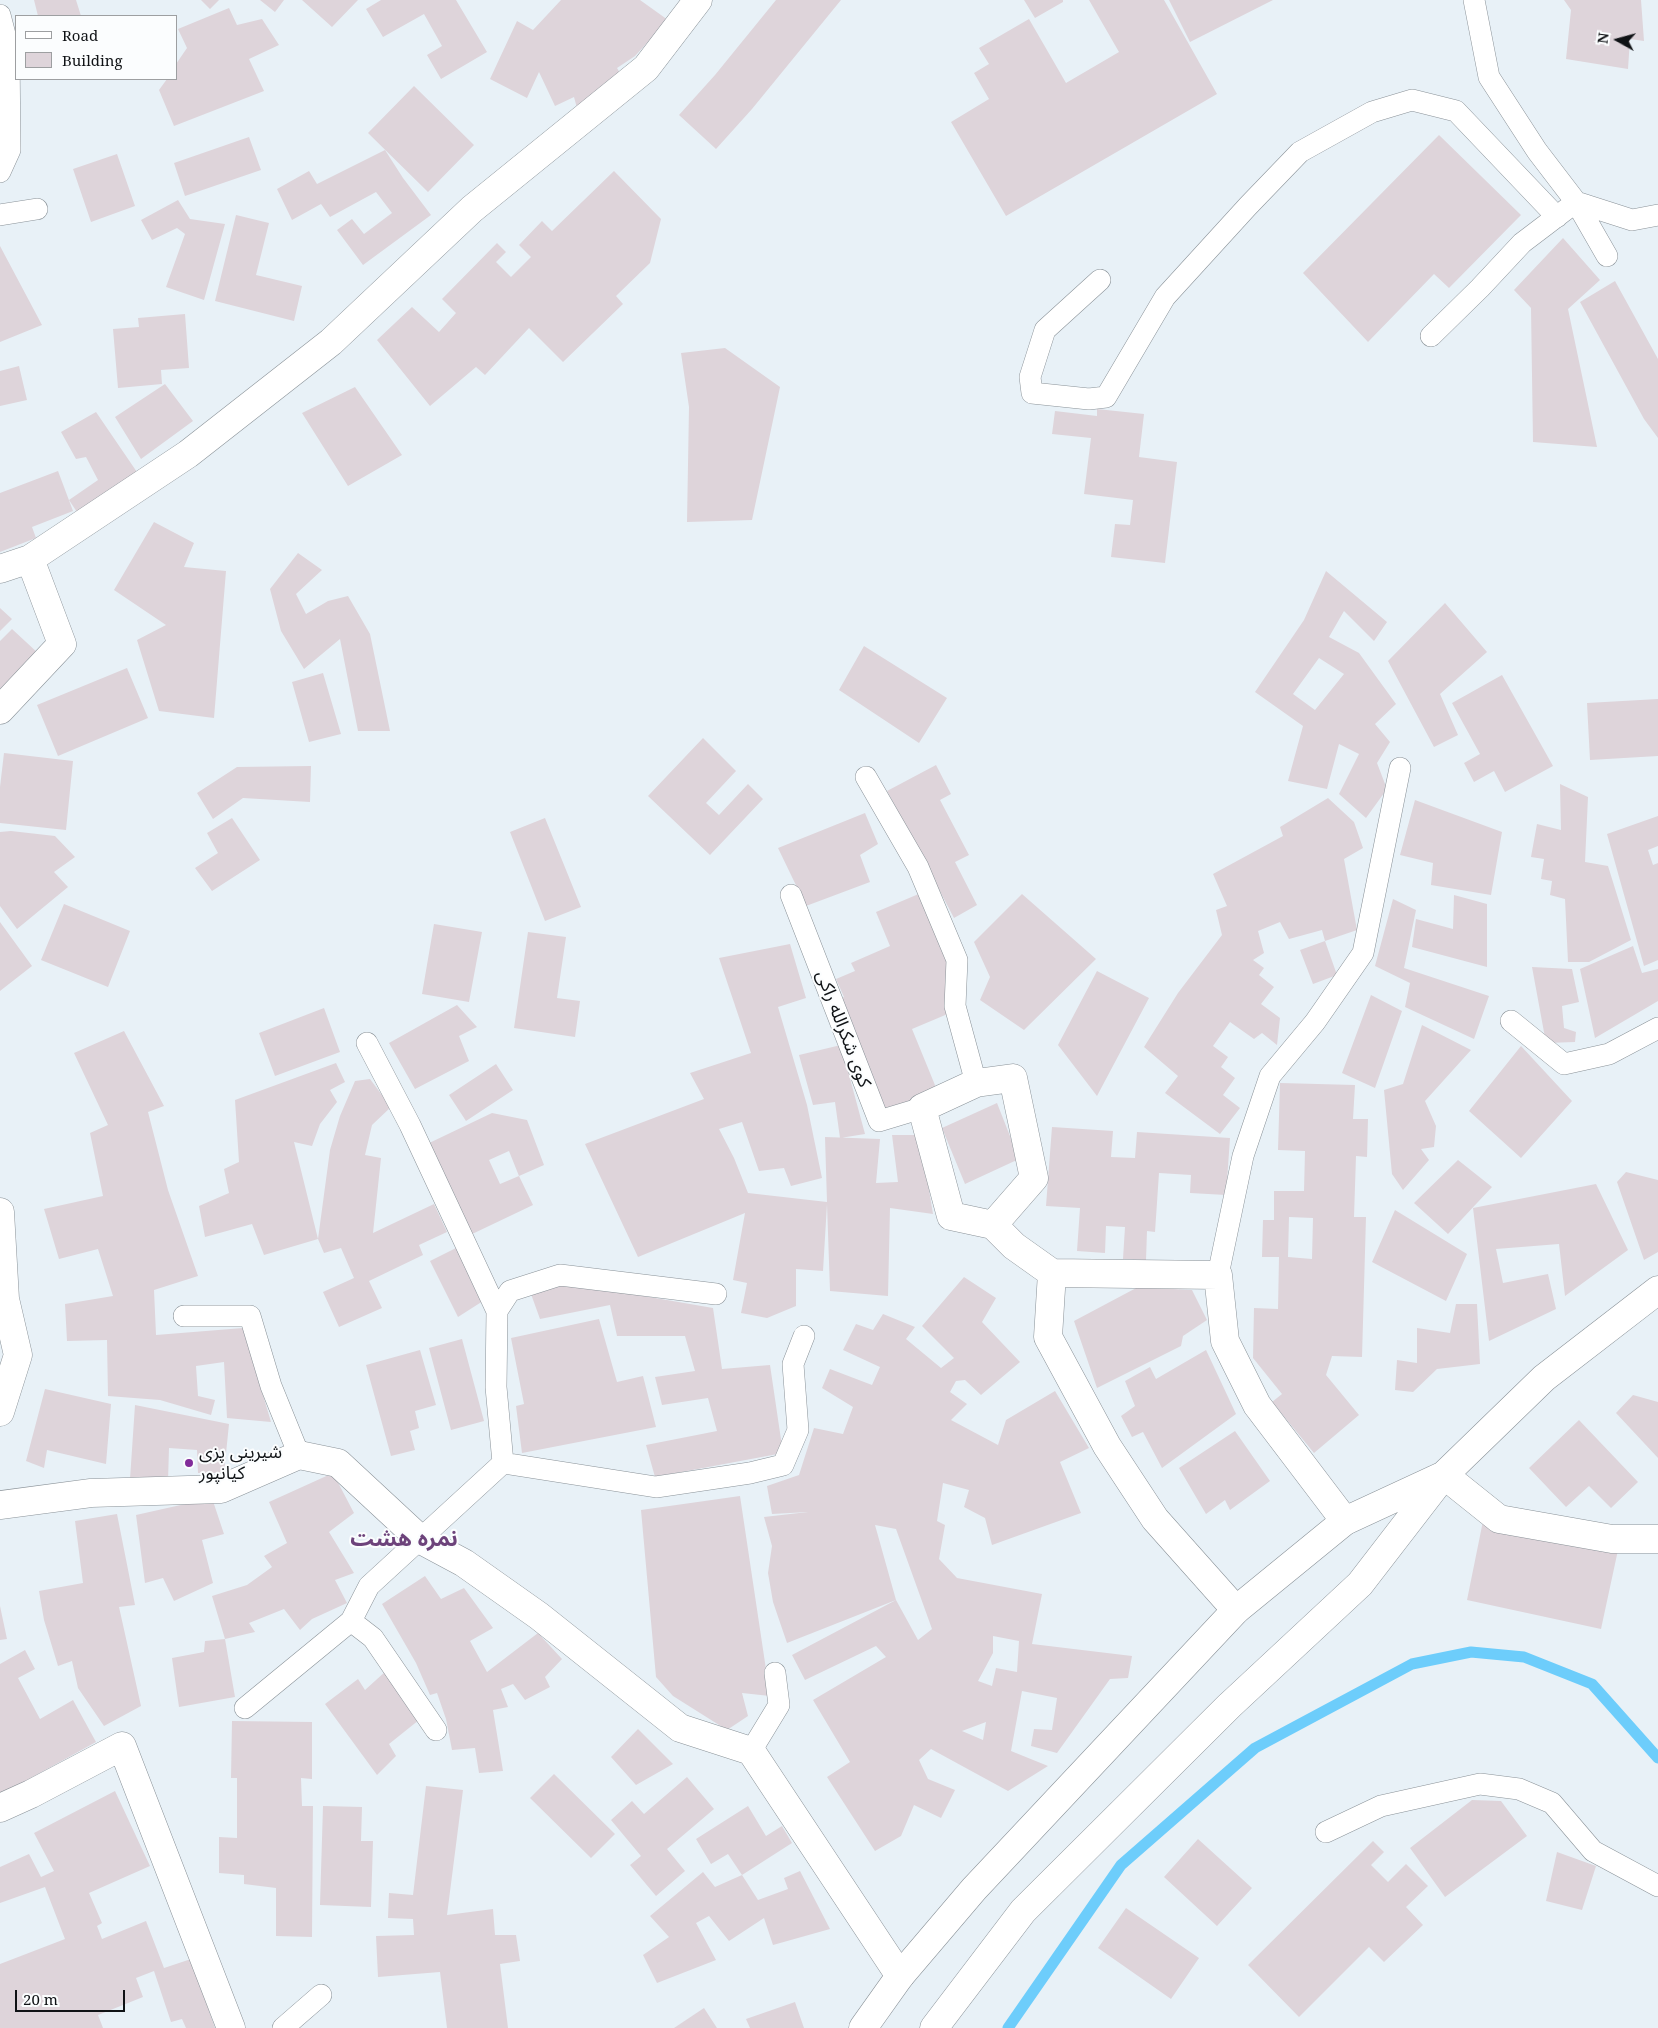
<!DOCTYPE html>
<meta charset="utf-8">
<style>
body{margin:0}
#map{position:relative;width:1658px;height:2028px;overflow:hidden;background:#e8f1f7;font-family:"Noto Serif",serif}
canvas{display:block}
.legend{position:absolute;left:15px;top:15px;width:162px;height:65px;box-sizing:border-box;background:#fbfdfe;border:1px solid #9d9fa1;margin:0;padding:6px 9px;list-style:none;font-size:15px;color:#0f1215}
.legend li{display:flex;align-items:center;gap:10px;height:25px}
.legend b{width:25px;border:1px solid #9d9fa1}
.north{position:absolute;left:1593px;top:15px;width:50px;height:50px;-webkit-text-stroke:4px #fbfdfe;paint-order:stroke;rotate:277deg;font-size:14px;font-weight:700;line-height:20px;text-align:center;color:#0f1215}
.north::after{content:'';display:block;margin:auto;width:18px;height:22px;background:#0f1215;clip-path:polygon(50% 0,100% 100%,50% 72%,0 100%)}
.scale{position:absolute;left:15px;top:1990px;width:110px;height:22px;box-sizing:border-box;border:2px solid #0f1215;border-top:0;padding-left:6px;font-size:15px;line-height:18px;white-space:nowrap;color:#0f1215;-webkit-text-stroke:4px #fbfdfe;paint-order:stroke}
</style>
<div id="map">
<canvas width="1658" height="2028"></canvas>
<ul class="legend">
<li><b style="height:6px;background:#fff"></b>Road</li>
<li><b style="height:14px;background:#ded4da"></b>Building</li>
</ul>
<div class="north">N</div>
<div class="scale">20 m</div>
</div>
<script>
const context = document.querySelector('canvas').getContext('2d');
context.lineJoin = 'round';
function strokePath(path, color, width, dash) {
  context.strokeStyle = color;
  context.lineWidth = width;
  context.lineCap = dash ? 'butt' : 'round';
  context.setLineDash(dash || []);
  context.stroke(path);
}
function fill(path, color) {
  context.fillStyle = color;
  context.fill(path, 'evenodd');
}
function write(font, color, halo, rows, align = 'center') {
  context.font = font + ' "Noto Serif","Noto Sans Arabic",serif';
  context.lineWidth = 4;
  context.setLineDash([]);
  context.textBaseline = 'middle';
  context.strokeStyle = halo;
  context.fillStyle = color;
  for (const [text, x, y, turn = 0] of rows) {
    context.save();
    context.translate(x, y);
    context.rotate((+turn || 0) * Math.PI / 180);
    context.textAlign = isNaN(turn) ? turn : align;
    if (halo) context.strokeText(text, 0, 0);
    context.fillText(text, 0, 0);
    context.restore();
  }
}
strokePath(new Path2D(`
 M1008 2028 1121 1865 1255 1748 1412 1664 1471 1652 1524 1657 1592 1684 1658 1758`), '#6dcdfb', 11);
fill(new Path2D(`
 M34 0H76L81 16H38Z
 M201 0H219L210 9Z
 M260 0H284L275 12Z
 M302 0H358L332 27Z
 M381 0H456L487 52 441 79 427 55 442 46 424 14 383 37 366 9Z
 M561 0H640L668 20 635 56 617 68 623 78 577 108 574 97 555 106 539 72 527 98 490 79 517 21 533 30Z
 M776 0H841L752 109 716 149 679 115 715 75Z
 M1024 0H1063V2L1035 18Z
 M1089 0H1164L1217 94 1006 216 951 122 989 99 974 73 989 64 979 48 1029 19 1066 83 1119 52Z
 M1169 0H1273L1190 42Z
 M1564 0H1641L1644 41 1630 39 1628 69 1566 59 1571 10Z
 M229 8 237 25 262 19 279 45 249 59 264 91 174 126 159 90 167 79H176V64L187 48 178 29Z
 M414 86 474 145 428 192 368 133Z
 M1439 135 1521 215 1449 288 1434 274 1368 342 1303 273Z
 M249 137 261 170 185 196 174 163Z
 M385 150 403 178 431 215 363 265 337 230 352 219 364 234 392 213 376 192 330 217 321 204 292 220 277 189 309 171 317 184Z
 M117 154 135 206 91 222 73 169Z
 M614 171 661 219 650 263 616 296 623 304 563 362 529 328 485 375 476 367 430 406 377 340 412 307 439 332 456 313 442 299 497 243 506 252 496 262 511 277 531 257 519 245 542 221 552 231Z
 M178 200 190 219 225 224 204 300 166 287 185 234 177 228 152 240 141 220Z
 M236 215 269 223 256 275 302 286 294 321 215 301Z
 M1563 238 1600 280 1568 309 1597 447 1533 442 1531 308 1514 290Z
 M0 246 42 325 0 342Z
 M1615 281 1658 359V438L1644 419 1580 302Z
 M185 314 189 368 161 370 162 384 118 388 113 329 139 327 138 318Z
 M725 348 780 387 752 520 687 522 689 407 681 353Z
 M19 366 27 400 0 406V371Z
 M165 384 193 421 141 459 115 417Z
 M355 387 402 455 348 486 302 413Z
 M1097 409 1144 414 1139 457 1177 462 1165 563 1111 557 1115 524 1130 525 1133 500 1084 494 1091 438 1052 434 1055 411 1097 416Z
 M96 412 139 475 79 515 69 500 98 480 86 457 76 459 61 432Z
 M58 471 73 511 32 527 36 538 0 552V493Z
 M154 522 194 543 184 567 226 571 214 718 159 711 137 640 166 625 114 590Z
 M298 553 322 570 296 594 306 614 328 601 348 596 370 634 390 731H358L340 639 304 669 281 631 270 589Z
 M1326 571 1387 622 1374 641 1344 611 1329 637 1359 653 1396 704 1375 724 1390 742 1377 763 1387 789 1366 818 1339 794 1359 754 1339 744 1327 789 1288 781 1303 726 1255 692 1304 620ZM1319 658 1344 674 1315 710 1293 694Z
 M1445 603 1487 652 1440 694 1458 735 1434 747 1388 661Z
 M0 608 12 619 0 631Z
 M12 629 39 654 0 697V641Z
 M864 646 947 698 919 743 839 690Z
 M127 668 148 718 58 756 37 705Z
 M323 673 341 734 309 742 292 682Z
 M1502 675 1553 766 1505 792 1494 771 1474 782 1464 763 1480 754 1452 703Z
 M1658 699V756L1590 760 1587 703Z
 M703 738 736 771 706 803 719 815 748 784 763 799 710 855 648 796Z
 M4 753 73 761 66 830 0 823V787Z
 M936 765 951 794 940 800 969 855 955 862 977 905 954 918 887 791Z
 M311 766 310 802 243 798 213 819 197 793 237 767Z
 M1560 784 1588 797 1585 862 1608 866 1631 940 1589 962H1568L1565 899 1550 895 1552 881 1541 879 1544 859 1531 857 1537 824 1561 830Z
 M1328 798 1354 822 1363 848 1344 859 1357 930 1325 941 1322 930 1289 939 1280 922 1258 931 1264 953 1253 960 1264 968 1259 975 1274 987 1261 1004 1280 1018 1277 1045 1262 1033 1254 1039 1230 1022 1213 1046 1228 1057 1221 1067 1235 1078 1223 1095 1240 1108 1220 1134 1165 1093 1178 1076 1144 1047 1178 993 1222 935 1216 910 1227 906 1213 874 1283 836 1280 827Z
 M1415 800 1502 832 1491 895 1431 885 1433 863 1400 855Z
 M865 813 878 844 860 855 870 882 806 906 778 848Z
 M1658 816V846L1648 850 1653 865 1658 863V960L1644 966 1607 834Z
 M232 818 260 860 212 891 195 868 218 853 207 833Z
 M545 818 581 907 545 921 510 832Z
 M11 831 55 836 75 857 54 872 68 887 17 929 0 906V832Z
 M921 893 951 962 950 1013 912 1029 937 1090 883 1112 836 1001 844 997 836 979 855 971 851 963 890 946 876 912Z
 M1022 894 1096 959 1024 1030 980 1000 990 977 974 942Z
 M1454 895 1487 904V967L1412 947 1416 919 1453 929Z
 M1393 899 1416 910 1404 968 1489 996 1474 1039 1405 1007 1410 983 1375 966Z
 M64 904 130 931 108 987 41 960Z
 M0 922 32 966 0 991Z
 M434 924 482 932 469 1002 422 994Z
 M528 932 566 937 557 998 580 1001 575 1037 514 1028Z
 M1325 941 1337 975 1313 984 1300 950Z
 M790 944 806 998 778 1007 807 1105 822 1178 791 1186 784 1168 759 1171 742 1122 719 1129 734 1158 748 1193 827 1202 825 1137 880 1139 876 1183 898 1182 892 1135H920L933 1214 890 1208 888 1296 830 1291 827 1204 823 1271 796 1269V1306L767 1318 741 1313 747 1283 733 1280 745 1213 638 1257 585 1144 704 1099 690 1073 751 1053 719 958Z
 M1633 946 1642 973 1658 969V1001L1595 1038 1580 969Z
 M1532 967 1572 969 1579 1002 1562 1006 1564 1028 1576 1032 1575 1042 1546 1043Z
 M1097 971 1149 998 1097 1096 1058 1045Z
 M1371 995 1402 1011 1375 1088 1342 1073Z
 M457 1005 477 1027 459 1036 469 1061 415 1089 389 1043Z
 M324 1008 340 1052 275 1076 259 1033Z
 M1422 1025 1471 1050 1425 1101 1436 1126 1434 1147 1421 1149 1429 1160 1403 1190 1392 1174 1384 1090 1403 1084Z
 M124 1031 164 1106 148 1112 168 1190 198 1276 154 1290 156 1335 243 1328 271 1422 227 1418 224 1362 196 1366 198 1396 215 1400 211 1415 160 1400 108 1396 107 1340 67 1341 65 1304 113 1296 98 1249 59 1259 44 1209 103 1196 90 1133 108 1125 74 1053Z
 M841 1045 865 1134 840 1138 835 1102 813 1105 799 1055Z
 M1521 1046 1572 1101 1521 1158 1469 1111Z
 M336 1063 345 1082 330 1090 337 1102 320 1124 312 1146 294 1142 318 1239 264 1255 252 1224 205 1237 199 1206 229 1193 224 1169 239 1162 235 1100Z
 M496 1064 513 1090 466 1121 449 1095Z
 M370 1079 391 1107 372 1125 365 1155 381 1158 373 1233 434 1204 447 1232 419 1245 423 1255 369 1281 382 1308 339 1327 323 1292 354 1278 341 1248 324 1253 318 1239 330 1150 340 1116 355 1081Z
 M1280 1083 1355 1085 1353 1119H1368L1367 1157 1356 1156 1354 1217H1366L1362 1357 1332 1356 1326 1375 1359 1415 1314 1453 1272 1402 1282 1394 1253 1358 1254 1308 1278 1309 1279 1257H1262L1263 1220H1274V1191H1304L1305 1151 1278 1150ZM1289 1217 1313 1218 1312 1259 1288 1257Z
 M997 1103 1019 1159 965 1184 942 1128Z
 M492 1113 527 1120 544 1165 519 1176 509 1151 489 1160 500 1184 519 1176 533 1205 468 1236 425 1145Z
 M1052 1127 1113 1131 1111 1157 1135 1158 1137 1132 1230 1138 1226 1195 1190 1193 1191 1175 1159 1173 1155 1232 1147 1231 1146 1260 1123 1259 1125 1227 1106 1226 1105 1253 1077 1251 1080 1208 1046 1206Z
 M1458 1160 1492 1187 1448 1234 1414 1203Z
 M1626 1172 1658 1180V1252L1644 1260 1617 1182Z
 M1596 1184 1628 1250 1565 1296 1559 1244 1496 1249 1503 1283 1548 1274 1556 1309 1489 1341 1473 1208Z
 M1395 1210 1467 1254 1446 1301 1372 1262Z
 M456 1248 483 1301 458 1317 430 1261Z
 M964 1277 996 1298 982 1322 1020 1362 981 1395 965 1380 956 1381 950 1392 967 1404 951 1420 998 1445 1006 1420 1055 1391 1089 1448 1060 1462 1081 1513 992 1545 985 1518 964 1507 969 1490 943 1483 937 1521 945 1525 939 1559 957 1578 1042 1594 1032 1644 1132 1656 1128 1678 1110 1679 1057 1753 1031 1746 1034 1729 1052 1730 1057 1698 1022 1691 1011 1751 1048 1766 1008 1791 931 1749 919 1760 928 1779 955 1790 941 1818 914 1805 901 1836 875 1851 827 1777 850 1762 813 1700 886 1657 876 1646 805 1680 792 1655 896 1600 918 1640 932 1629 896 1529 875 1525 896 1600 787 1643 773 1602 768 1573 772 1546 764 1517 808 1512 772 1514 767 1486 799 1475 814 1428 843 1434 853 1407 822 1388 830 1369 872 1385 880 1367 843 1350 856 1324 873 1330 883 1314 915 1327 906 1339 941 1368 954 1358 922 1326ZM993 1636 1019 1641 1017 1672 996 1668 992 1686 978 1681 993 1653ZM986 1722 983 1740 962 1731Z
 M563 1282 713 1308 722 1369 770 1365 783 1453 655 1477 646 1445 717 1431 708 1398 662 1405 655 1377 695 1371 685 1336H617L610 1305 540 1319 531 1294Z
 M1138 1287 1192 1290 1207 1320 1183 1336 1181 1346 1097 1388 1074 1321Z
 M1456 1304H1477L1480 1364 1437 1369 1413 1392 1395 1390 1397 1360 1417 1363V1328L1450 1333Z
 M599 1319 617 1382 643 1376 656 1427 522 1453 516 1406 524 1404 511 1338Z
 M462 1339 484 1421 451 1430 429 1348Z
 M420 1350 436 1405 415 1411 419 1428 410 1431 415 1450 391 1456 366 1365Z
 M1206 1350 1236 1414 1162 1468 1143 1432 1132 1437 1121 1416 1135 1406 1125 1381 1150 1367 1156 1379Z
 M45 1389 111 1404 106 1464 47 1450 44 1468 26 1461Z
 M1633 1395 1658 1402V1458L1616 1413Z
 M135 1405 229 1424 224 1473H198L197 1450 169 1448 168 1481 130 1479Z
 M1579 1420 1638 1482 1611 1508 1589 1486 1566 1507 1529 1468Z
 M1235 1431 1270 1481 1230 1510 1225 1500 1206 1514 1179 1468Z
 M333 1473 354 1513 329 1532 354 1573 335 1580 347 1603 312 1619 300 1630 284 1609 249 1623 255 1632 225 1639 212 1596 247 1585 272 1567 264 1556 287 1543 269 1502Z
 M740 1496 770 1696 742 1693 748 1716 727 1730 673 1696 656 1677 641 1510Z
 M212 1498 224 1534 202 1540 213 1583 174 1601 163 1578 145 1583 136 1515Z
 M117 1514 135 1605 119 1607 141 1706 104 1726 78 1688 72 1661 58 1666 44 1620 39 1591 83 1583 75 1521Z
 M1483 1521 1618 1550 1601 1629 1467 1600Z
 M425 1576 441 1599 464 1588 493 1628 470 1641 487 1672 538 1633 562 1659 545 1677 550 1687 525 1700 513 1684 501 1689 508 1707 493 1710 503 1771 479 1773 475 1748 452 1750 446 1719 437 1693 430 1695 416 1663 382 1604Z
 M0 1606 7 1639 0 1640Z
 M225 1639 235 1697 179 1707 172 1658 204 1652 205 1641Z
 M25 1650 35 1669 18 1678 40 1719 73 1700 96 1742 0 1795V1664Z
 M386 1671 419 1720 389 1744 396 1756 377 1775 325 1704 358 1679 365 1690Z
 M232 1721 312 1722V1779L301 1778 302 1806H313L312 1937 276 1936V1888L244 1884V1875L219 1873V1837L237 1838V1778H231Z
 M638 1729 673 1764 636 1785 611 1757Z
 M554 1774 615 1834 591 1858 530 1798Z
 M687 1777 714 1809 667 1849 685 1871 656 1896 630 1865 641 1856 611 1820 632 1801 644 1814Z
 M426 1786 463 1790 447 1915 493 1909 495 1935H516L520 1961 500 1964 508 2028H447L440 1972 378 1977 376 1936 414 1935 413 1919 388 1918 389 1893 413 1895Z
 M115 1791 150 1866 89 1893 102 1923 97 1926 102 1939 146 1921 164 1968 191 1959 215 2028H186L182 2019 171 2022 154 1971 136 1978 143 1997 98 2015 103 2028H0V1964L65 1939 45 1887 0 1903V1867L29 1854 41 1877 54 1871 34 1833Z
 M1472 1800 1501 1801 1527 1836 1445 1897 1410 1848Z
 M323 1806 362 1807 361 1841H373L371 1907 320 1905Z
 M748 1806 766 1836 782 1826 792 1843 742 1875 728 1854 711 1864 696 1839Z
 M1198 1839 1252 1888 1217 1926 1164 1877Z
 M1373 1841 1384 1852 1371 1865 1388 1882 1406 1864 1428 1886 1406 1907 1423 1925 1384 1962 1369 1947 1299 2017 1248 1965Z
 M1557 1852 1596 1866 1582 1910 1546 1901Z
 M800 1871 830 1929 773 1945 764 1918 729 1941 709 1916 696 1923 716 1960 657 1983 643 1955 669 1937 650 1916 703 1872 715 1887 742 1875 758 1900 788 1889 784 1878Z
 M1126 1908 1199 1958 1171 1999 1098 1948Z
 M795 2002 804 2028H750L746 2019Z
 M704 2008 717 2028H674Z`), '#ded4da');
const lane = new Path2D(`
 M1474 0 1489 77 1537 151 1576 202 1632 220 1658 215
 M0 15 9 50 10 150 0 172
 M0 215 37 209
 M1100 280 1045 330 1030 377 1032 393 1089 399 1106 397 1165 297 1248 206 1300 152 1372 112 1412 100 1456 111 1557 217
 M1431 336 1480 288 1522 243 1576 202 1607 256
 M866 777 918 867 957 960 955 1006 976 1083
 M791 895 879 1121 922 1108
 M1511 1021 1564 1064 1609 1054 1658 1028
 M367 1043 410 1125 497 1311
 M1218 1275 1243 1156 1270 1076 1315 1022 1363 953 1400 768
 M184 1316H250L271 1386 299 1455
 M503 1463 496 1387 497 1311 510 1291 560 1275 716 1294
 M351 1621 373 1638 436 1730
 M245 1708 351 1621 369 1586 503 1463 656 1487 750 1473 783 1465 798 1430 793 1364 804 1336
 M751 1751 779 1705 775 1673
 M1326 1832 1381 1806 1480 1784 1519 1789 1552 1803 1593 1851 1658 1886
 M283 2028 321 1995`);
const street = new Path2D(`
 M0 569 30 559 188 454 331 342 472 209 646 68 698 0
 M0 710 62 644 30 559
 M0 1212 5 1299 18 1355 0 1412
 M993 1225 1034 1178 1013 1078 976 1083 922 1108 951 1216 993 1225 1014 1246 1052 1273 1048 1337 1107 1446 1155 1519 1236 1610
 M1052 1273 1218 1275 1225 1341 1257 1405 1345 1521
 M1444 1475 1499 1519 1612 1539H1658
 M0 1505 91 1493 221 1489 299 1455 338 1463 421 1540 464 1563 539 1616 680 1728 751 1751 900 1976
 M0 1808 31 1794 122 1746 231 2028`);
const secondary = new Path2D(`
 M863 2028 900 1976 974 1889 1236 1610 1345 1521 1440 1477
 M934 2028 1023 1911 1229 1706 1360 1584 1444 1475 1544 1378 1658 1290`);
strokePath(lane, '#8a9298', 22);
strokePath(street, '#8a9298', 29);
strokePath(secondary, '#8a9298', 29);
strokePath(lane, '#fff', 21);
strokePath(street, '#fff', 28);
strokePath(secondary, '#fff', 28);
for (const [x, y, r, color] of [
 [189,1463,5,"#812c9a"]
]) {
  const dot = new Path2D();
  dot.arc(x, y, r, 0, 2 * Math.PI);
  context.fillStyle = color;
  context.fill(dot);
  strokePath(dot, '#fbfdfe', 2);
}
write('18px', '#0f1215', '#fbfdfe', [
 ["کوی شکرالله راکی",843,1029,69]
]);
write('18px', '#0f1215', '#fbfdfe', [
 ["شیرینی پزی",199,1453],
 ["کیانپور",199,1474]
], 'left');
write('bold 22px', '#6d437b', '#fbfdfe', [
 ["نمره هشت",404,1540]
]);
</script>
